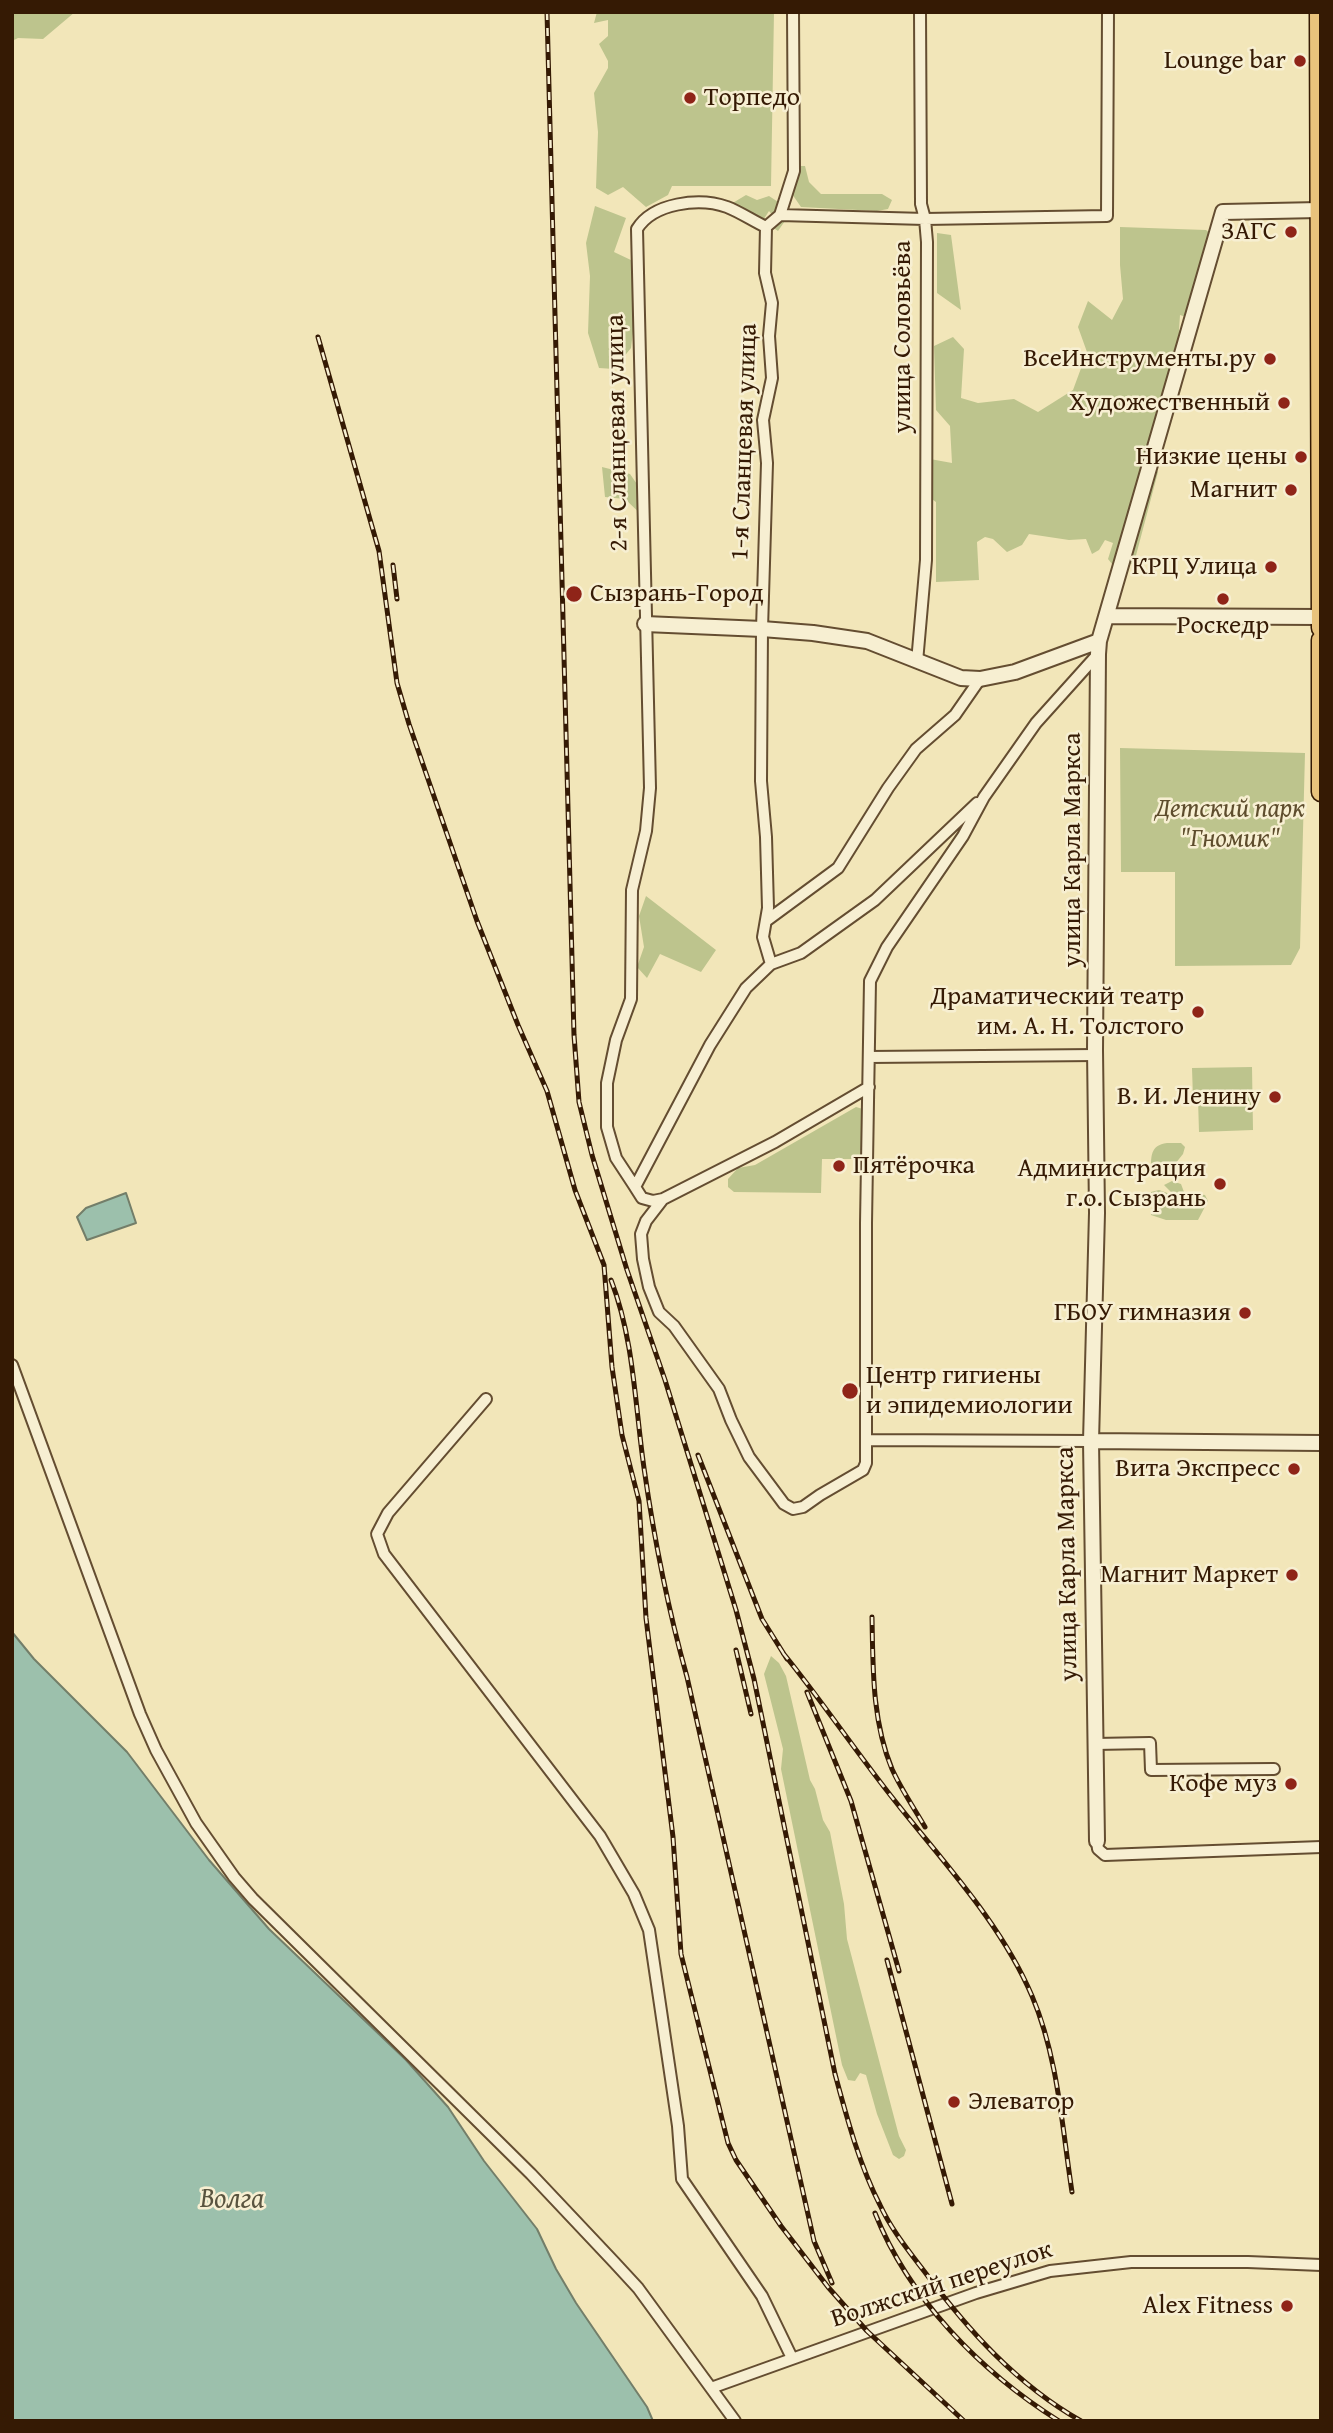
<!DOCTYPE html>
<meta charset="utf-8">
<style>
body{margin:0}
#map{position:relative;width:1333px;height:2433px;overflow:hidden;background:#f2e6b9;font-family:"Gentium Book Plus",serif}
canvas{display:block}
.frame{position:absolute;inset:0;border:14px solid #351a04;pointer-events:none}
</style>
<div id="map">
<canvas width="1333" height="2433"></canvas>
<div class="frame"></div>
</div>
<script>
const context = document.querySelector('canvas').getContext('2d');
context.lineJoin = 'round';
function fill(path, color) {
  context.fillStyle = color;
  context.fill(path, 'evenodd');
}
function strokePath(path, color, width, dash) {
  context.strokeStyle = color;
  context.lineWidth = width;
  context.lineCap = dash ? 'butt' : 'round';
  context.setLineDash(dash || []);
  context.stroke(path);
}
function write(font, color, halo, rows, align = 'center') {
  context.font = font + ' "Gentium Book Plus",serif';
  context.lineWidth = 5;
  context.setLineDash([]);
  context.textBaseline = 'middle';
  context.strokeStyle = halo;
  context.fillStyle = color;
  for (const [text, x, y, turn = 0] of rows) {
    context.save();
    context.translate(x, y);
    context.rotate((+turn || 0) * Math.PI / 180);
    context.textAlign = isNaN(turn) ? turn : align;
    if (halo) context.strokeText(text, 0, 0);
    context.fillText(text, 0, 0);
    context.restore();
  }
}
fill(new Path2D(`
 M12 12H75L43 39 18 38 12 41Z
 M597 12H774L771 186H672L668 195 646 207 623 187 608 195 596 188 598 132 594 93 608 68V61L599 44 608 36V20L594 23Z
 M796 166H805L809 182 821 194H882L892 200 888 209 877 211 801 207 792 194 783 191 784 182 797 183Z
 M746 195 757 200 769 196 789 209 787 218 778 231 772 227 774 217 769 211 762 222 726 207Z
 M595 206 626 218 614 252 633 261 636 307 631 348 614 369 599 368 588 333 590 276 586 243Z
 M1120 227 1206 230 1214 236 1192 319 1180 315 1179 330 1191 337 1181 389 1170 396 1154 467 1158 472 1134 563 1116 569 1108 559 1113 543 1105 540 1099 550 1092 554 1086 539 1069 540 1029 534 1022 545 1007 552 993 539 985 537 977 542 979 580 936 582V502L926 495 930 459 952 463 950 426 936 410 934 346 953 337 964 349 961 398 978 403 1014 399 1038 412 1073 390 1087 352 1078 327 1088 301 1112 320 1123 299 1120 265Z
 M937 233 951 235 961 310 937 293Z
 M602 467 630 474 650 503 648 521 625 499 605 497Z
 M1120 748 1305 753 1300 948 1291 965 1175 966V872H1121Z
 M646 896 716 950 701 972 660 954 647 978 637 967 644 947 639 916Z
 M1252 1067 1253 1130 1199 1132 1198 1099 1193 1098 1192 1068Z
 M856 1107 863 1109V1159H822L821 1193 734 1192 728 1187V1179L738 1168 755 1165Z
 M1167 1143H1181L1185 1147 1183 1154 1175 1164 1176 1172H1153L1151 1171C1151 1157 1150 1145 1167 1143Z
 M1172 1181 1181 1184 1184 1192 1179 1202 1171 1204V1207H1188L1191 1203 1186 1199 1188 1193 1205 1195 1208 1201 1198 1220H1166L1151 1215V1210L1156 1204 1151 1197V1192L1159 1190 1170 1194 1171 1192 1164 1185Z
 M771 1656 779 1663 786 1676 810 1780 815 1789 823 1820 830 1832 844 1904 847 1939 899 2136 906 2150 904 2156 899 2159 893 2155 877 2114 866 2075 860 2073 855 2081 848 2080 842 2065 781 1769 783 1749 764 1674Z`), '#bdc48d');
const water = new Path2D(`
 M126 1193 136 1223 87 1240 77 1217 86 1208Z
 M12 1632 34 1659 127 1752 209 1860 269 1929 406 2060 448 2107 484 2161 537 2229 556 2269 576 2303 647 2407 653 2421H12Z`);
fill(water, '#9cc0ac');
strokePath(water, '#737e69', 2);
const minor = new Path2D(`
 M780 215 925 219 1107 216 1108 12
 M917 662 926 560 927 242 925 219 921 204 920 12
 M766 921 838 868 888 788 916 749 955 715 980 679
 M771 964 763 937 768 908 766 837 761 781 762 629 767 463 763 420 772 378 769 336 772 303 765 273 766 227 780 215 794 171 793 12
 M869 1057 1096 1055
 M869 1087 775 1142 663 1199 653 1201 642 1198 635 1187 710 1045 746 988 771 964 801 953 875 900 977 803
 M635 1187 616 1158 607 1127V1083L616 1040 631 999 632 890 646 831 650 788 637 229C653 203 699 197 727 207 740 212 753 221 766 227
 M663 1199 646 1221 641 1234 643 1259 649 1287 659 1312 674 1326 719 1389 731 1420 749 1457 784 1504 793 1509 803 1507 820 1495 863 1470 866 1463V1223L870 981 887 947 963 836 984 797 1036 723 1098 654
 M12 1365 140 1714 156 1750 196 1823 234 1877 253 1899 531 2174 614 2262 638 2288 735 2421
 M486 1399 388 1513 377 1534 384 1554 600 1836 634 1894 649 1930 678 2126 682 2179 762 2296 792 2358
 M867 1440 1091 1441
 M1095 1744 1150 1743 1151 1770 1274 1769
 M1097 1841 1098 1849 1105 1855 1321 1847
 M711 2388 976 2293 1050 2271 1131 2262H1248L1321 2265`);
const tertiary = new Path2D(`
 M1108 616 1321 617
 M645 624 762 629 813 633 867 641 961 678 980 679 1015 672 1099 641
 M1091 1441 1321 1443
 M1097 1841 1091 1441 1097 1213 1095 1050 1098 654 1099 641 1223 212 1319 210`);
const primary = new Path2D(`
 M1319 12 1321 628
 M1321 640V792`);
strokePath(minor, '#644d31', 14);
strokePath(tertiary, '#644d31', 18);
strokePath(primary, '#351a04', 21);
strokePath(minor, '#f7efd2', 10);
strokePath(tertiary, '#f7efd2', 14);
strokePath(primary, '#e9c37c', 18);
const rail = new Path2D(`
 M547 12 574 1035 579 1102 592 1155 627 1270 665 1380 736 1610 754 1679 835 2074C847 2118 859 2164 880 2205 891 2229 908 2250 924 2271 968 2330 1016 2384 1081 2421
 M318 337 379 551 397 683 409 724 477 921 518 1025 547 1091 575 1190 604 1265 612 1367 622 1435 639 1501 646 1618 673 1837 681 1954 728 2143 736 2160 781 2226 828 2287 867 2331 964 2421
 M393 565 397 599
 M611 1280C634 1339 635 1406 644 1468 654 1538 668 1609 687 1677L814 2241 832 2283
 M698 1455 762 1619 787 1659
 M872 1617C873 1668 872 1721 892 1769 901 1789 914 1808 925 1827
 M736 1650 751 1714
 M783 1653C822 1701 856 1752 895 1801 943 1862 1001 1923 1032 1996 1058 2057 1062 2127 1072 2192
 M807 1692 851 1801 899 1971
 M887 1960 952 2204
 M875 2213C909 2299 981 2372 1059 2421`);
strokePath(rail, '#351a04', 5);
strokePath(rail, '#f7efd2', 2.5, [8]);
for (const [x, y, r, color] of [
 [1300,61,7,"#8f2418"],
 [690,98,7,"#8f2418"],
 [1291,232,7,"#8f2418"],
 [1270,359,7,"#8f2418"],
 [1284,403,7,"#8f2418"],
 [1301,457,7,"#8f2418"],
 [1291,490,7,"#8f2418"],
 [1271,567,7,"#8f2418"],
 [574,594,9,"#8f2418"],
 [1223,599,7,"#8f2418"],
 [1198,1012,7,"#8f2418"],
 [1275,1097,7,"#8f2418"],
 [839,1166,7,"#8f2418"],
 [1220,1184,7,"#8f2418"],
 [1245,1313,7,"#8f2418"],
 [850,1391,9,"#8f2418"],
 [1294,1469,7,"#8f2418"],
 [1292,1575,7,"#8f2418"],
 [1291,1784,7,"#8f2418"],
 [954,2102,7,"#8f2418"],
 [1287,2306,7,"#8f2418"]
]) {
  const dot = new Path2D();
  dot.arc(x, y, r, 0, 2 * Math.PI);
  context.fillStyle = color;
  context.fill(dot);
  strokePath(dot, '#f7efd2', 2.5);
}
write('26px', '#351a04', '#f7efd2', [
 ["Lounge bar",1286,61],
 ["Торпедо",704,98,"left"],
 ["ЗАГС",1277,232],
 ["ВсеИнструменты.ру",1256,359],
 ["Художественный",1270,403],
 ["Низкие цены",1287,457],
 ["Магнит",1277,490],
 ["КРЦ Улица",1257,567],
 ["Сызрань-Город",590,594,"left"],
 ["Роскедр",1223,626,"center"],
 ["Драматический театр",1184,997],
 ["им. А. Н. Толстого",1184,1027],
 ["В. И. Ленину",1261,1097],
 ["Пятёрочка",853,1166,"left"],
 ["Администрация",1206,1169],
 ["г.о. Сызрань",1206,1199],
 ["ГБОУ гимназия",1231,1313],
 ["Центр гигиены",866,1376,"left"],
 ["и эпидемиологии",866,1406,"left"],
 ["Вита Экспресс",1280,1469],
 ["Магнит Маркет",1278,1575],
 ["Кофе муз",1277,1784],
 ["Элеватор",968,2102,"left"],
 ["Alex Fitness",1273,2306]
], 'right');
write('26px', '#351a04', '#f7efd2', [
 ["улица Соловьёва",903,337,-90],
 ["2-я Сланцевая улица",618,433,-91],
 ["1-я Сланцевая улица",745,442,-88],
 ["улица Карла Маркса",1073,850,-90],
 ["улица Карла Маркса",1068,1564,-91],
 ["Волжский переулок",942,2285,-18]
]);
write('italic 26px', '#5e4d2d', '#f7efd2', [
 ["Детский парк",1230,809],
 ["\"Гномик\"",1230,839]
]);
write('italic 28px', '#59543f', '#f7efd2', [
 ["Волга",232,2200]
]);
</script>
